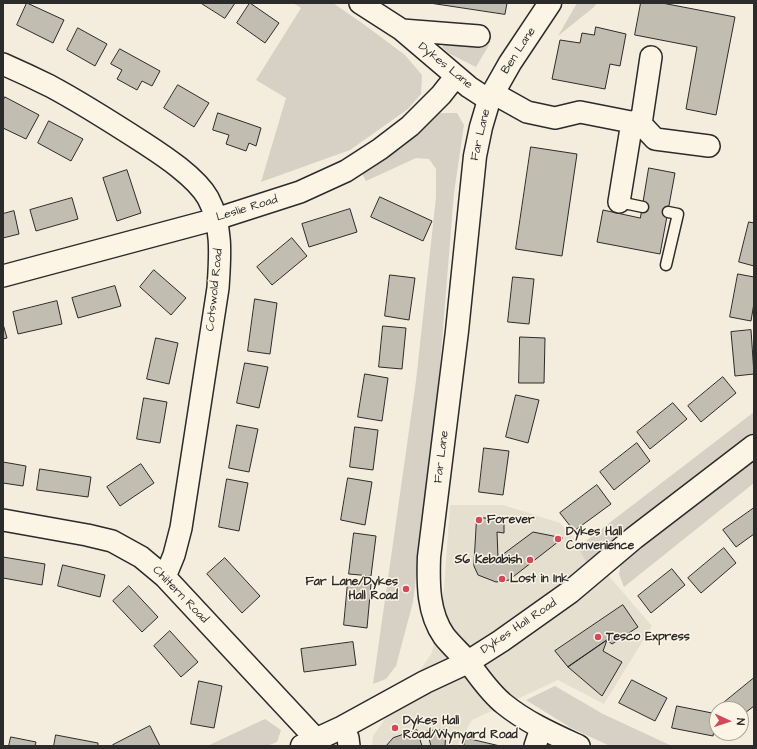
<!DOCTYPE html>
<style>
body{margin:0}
#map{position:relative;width:757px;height:749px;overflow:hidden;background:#f4edde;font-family:"Architects Daughter",sans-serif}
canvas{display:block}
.frame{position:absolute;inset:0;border:4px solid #2b2b2b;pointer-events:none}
.north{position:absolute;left:709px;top:701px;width:40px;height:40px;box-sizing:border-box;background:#fcf5e5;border:1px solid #a8a49b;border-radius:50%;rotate:93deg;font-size:11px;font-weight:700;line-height:16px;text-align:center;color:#2b2b2b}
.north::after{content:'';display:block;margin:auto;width:14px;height:18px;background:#d1495b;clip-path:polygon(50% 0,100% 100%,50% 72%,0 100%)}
</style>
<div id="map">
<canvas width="757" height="749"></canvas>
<div class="frame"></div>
<div class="north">N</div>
</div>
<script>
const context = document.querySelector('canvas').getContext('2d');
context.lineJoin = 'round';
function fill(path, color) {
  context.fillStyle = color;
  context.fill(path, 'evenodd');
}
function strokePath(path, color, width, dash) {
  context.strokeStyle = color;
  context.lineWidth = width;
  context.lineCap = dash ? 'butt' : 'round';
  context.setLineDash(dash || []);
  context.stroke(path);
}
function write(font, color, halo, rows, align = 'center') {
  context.font = font + ' "Architects Daughter",sans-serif';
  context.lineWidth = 3;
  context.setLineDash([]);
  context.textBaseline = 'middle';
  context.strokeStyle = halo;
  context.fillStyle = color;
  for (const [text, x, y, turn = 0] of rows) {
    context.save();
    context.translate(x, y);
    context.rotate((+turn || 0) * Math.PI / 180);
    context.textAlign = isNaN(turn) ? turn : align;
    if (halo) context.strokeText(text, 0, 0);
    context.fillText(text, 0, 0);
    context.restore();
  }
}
fill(new Path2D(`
 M450 505H503L560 523 607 574 652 626 604 704 558 680 472 720 457 746H372L373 736 432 653 444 589Z`), '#e5dfd0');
fill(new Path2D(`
 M293 3H333L362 23 405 55 422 75 421 94 408 109 350 150 261 182 286 98 256 80 301 8Z
 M577 3H597L594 7 558 36Z
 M447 42 489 45 476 67 450 54 442 47Z
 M440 113H457L464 125 454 193 437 403 413 602 396 666 386 679 373 684 416 381 436 197V169L429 159 416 158 366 181 360 170Z
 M754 412V432L587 563 578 547Z
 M754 461V483L624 587 619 574 621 563Z
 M555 686 603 714 672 746H610L571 728 526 700Z
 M265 719 281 730 277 742 267 746H207Z`), '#d6d1c4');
const building = new Path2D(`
 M27 3 64 20 53 43 17 25Z
 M201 3H235L225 18Z
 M250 3 279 23 265 43 237 23Z
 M430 3H507L505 14Z
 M641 3H662L735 17 716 115 686 109 697 47 635 35Z
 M596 27 626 34 620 66 610 64 605 89 552 79 560 40 580 43 582 33 594 35Z
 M78 28 107 44 95 66 67 50Z
 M120 49 160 71 152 86 142 81 137 90 117 79 122 70 111 64Z
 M178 85 209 103 194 127 164 108Z
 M5 97 39 115 26 139 3 128V101Z
 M218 113 261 128 256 146 249 143 246 151 226 144 229 135 213 130Z
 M49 121 83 139 71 161 38 143Z
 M531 147 577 154 562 256 516 249Z
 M649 168 675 173 660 254 597 242 603 210 640 218Z
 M127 170 141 213 117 221 103 178Z
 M380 197 432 221 423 241 371 217Z
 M72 198 78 219 36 231 30 210Z
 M350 209 357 232 309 247 302 224Z
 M14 211 19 234 3 238V214Z
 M749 222 754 223V266L739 262Z
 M292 238 307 256 272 285 257 267Z
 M154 270 186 298 171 315 140 287Z
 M738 274 754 277V303L751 321 730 317Z
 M390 275 415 278 409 320 385 316Z
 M513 277 534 279 529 324 508 322Z
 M115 286 121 306 78 318 72 298Z
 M255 299 277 303 270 354 248 351Z
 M57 301 62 324 18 334 13 312Z
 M3 324 7 338 3 339Z
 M383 326 406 328 402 369 379 367Z
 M751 330 754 374 735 376 731 332Z
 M520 337 545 338 544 383H519Z
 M156 338 178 343 169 384 147 379Z
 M245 363 268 367 259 408 237 403Z
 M365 374 388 378 382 421 358 417Z
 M723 377 736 393 701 422 688 406Z
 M516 395 539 400 528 443 506 437Z
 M144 398 167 402 160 443 137 439Z
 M673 403 687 419 650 449 637 432Z
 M237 425 258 429 249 472 229 468Z
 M355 427 378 430 373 470 350 467Z
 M637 443 650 461 614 490 600 472Z
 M484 448 509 451 503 495 479 492Z
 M3 462 26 466 23 486 3 483Z
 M141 464 154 483 120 506 107 487Z
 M40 469 91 477 88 497 37 490Z
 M348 478 372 482 365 525 341 520Z
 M227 479 248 483 239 531 219 527Z
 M597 485 611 504 574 531 560 513Z
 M754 508V534L736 547 723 530Z
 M477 518H504V533L497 532 498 558 533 532 563 538 509 580 496 582 478 575 474 566Z
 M354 533 376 536 371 576 349 574Z
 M724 548 736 563 701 593 688 578Z
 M3 557 45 564 42 585 3 578Z
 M225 558 260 596 242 613 207 574Z
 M63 565 105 575 100 597 58 586Z
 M672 569 685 585 651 613 638 596Z
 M348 582 371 584 367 628 344 625Z
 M129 586 158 617 142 632 113 601Z
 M623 605 638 627 612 644 607 640 568 667 555 651Z
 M170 631 198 662 181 677 154 646Z
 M607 640 603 651 622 662 602 696 568 667Z
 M353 642 356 665 304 672 301 649Z
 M754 678V706L741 716V709H724L721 705Z
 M632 680 667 698 655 721 619 703Z
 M199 681 222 686 214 728 191 724Z
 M677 706 717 714 713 736 672 728Z
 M150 726 160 746H114L113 745Z
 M417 730 422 746H386L393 738Z
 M446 730 445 746H431L427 731Z
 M56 735 98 743V746H54Z
 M11 737 36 742 35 746H9Z
 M466 738 500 746H464Z`);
fill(building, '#c2bdb1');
strokePath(building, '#2b2b2b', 1);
const service = new Path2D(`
 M619 202 643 207
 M666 265 678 214 668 212`);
const minor = new Path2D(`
 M360 3 402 30 469 87 489 100
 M402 30 479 36
 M3 64C19 71 34 78 50 86 82 103 113 123 144 143 164 156 196 177 208 198 223 226 220 258 218 288L181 528 174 555 165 577
 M493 93 527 112 555 118 580 112 641 124 655 139 709 146
 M641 124 651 57
 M619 202 632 122
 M3 276 216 219 300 192 346 171 380 149 410 126 441 95 456 76
 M3 520 87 535 112 541 141 557 165 577 316 739
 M468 662C479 676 489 692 504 704 526 722 553 734 579 746
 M343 727 348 738 349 746
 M535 746 541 728`);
const tertiary = new Path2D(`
 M468 662C460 653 451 645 444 636 428 613 428 584 429 557L457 331 475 156 481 127 489 100 493 93 510 63 550 3
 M302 746 343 727 425 682 468 662 501 641 570 592 634 538 754 446`);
strokePath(service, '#2b2b2b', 13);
strokePath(minor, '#2b2b2b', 24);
strokePath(tertiary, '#2b2b2b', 25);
strokePath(service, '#fcf5e5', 10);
strokePath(minor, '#fcf5e5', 21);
strokePath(tertiary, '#fcf5e5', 22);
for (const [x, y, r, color] of [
 [479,520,4,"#d1495b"],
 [558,539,4,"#d1495b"],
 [530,560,4,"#d1495b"],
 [502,579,4,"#d1495b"],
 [406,589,4,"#d1495b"],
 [598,637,4,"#d1495b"],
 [395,728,4,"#d1495b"]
]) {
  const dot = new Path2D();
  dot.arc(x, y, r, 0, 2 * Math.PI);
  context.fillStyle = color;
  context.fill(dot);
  strokePath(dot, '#fcf5e5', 1.5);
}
write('12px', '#2b2b2b', '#fcf5e5', [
 ["Ben Lane",519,51,-57],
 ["Dykes Lane",445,66,39],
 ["Far Lane",481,135,-77],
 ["Leslie Road",247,209,-17],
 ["Cotswold Road",215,290,-84],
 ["Far Lane",442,457,-83],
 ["Chiltern Road",180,595,46],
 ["Dykes Hall Road",519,627,-34]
]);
write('bold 12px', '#2b2b2b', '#fcf5e5', [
 ["Forever",487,520],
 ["Dykes Hall",566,532],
 ["Convenience",566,546],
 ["S6 Kebabish",522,560,"right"],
 ["Lost in Ink",510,579],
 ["Far Lane/Dykes",398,582,"right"],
 ["Hall Road",398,596,"right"],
 ["Tesco Express",606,637],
 ["Dykes Hall",403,721],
 ["Road/Wynyard Road",403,735]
], 'left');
</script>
